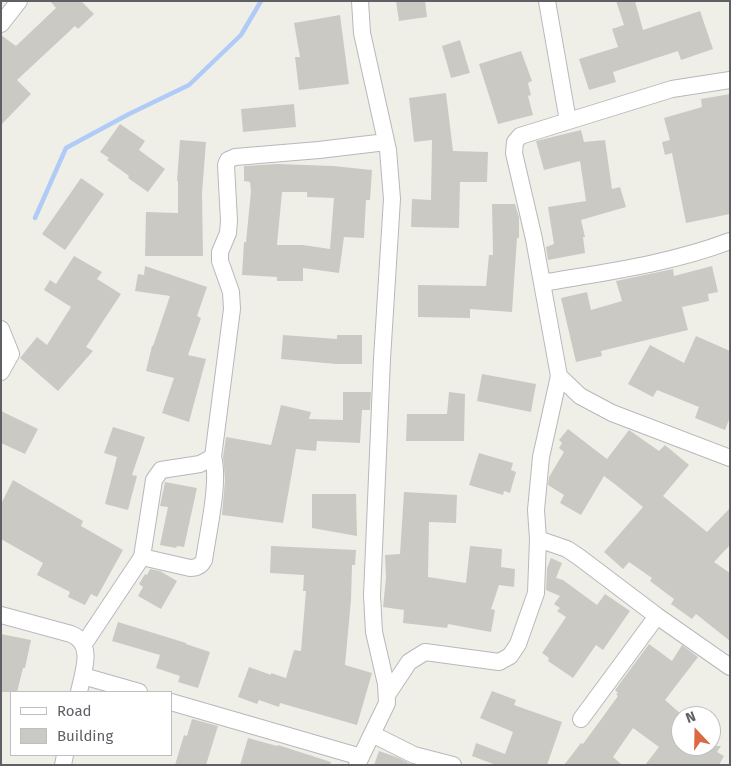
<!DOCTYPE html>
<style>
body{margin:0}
#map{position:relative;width:731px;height:766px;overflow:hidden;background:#efefe7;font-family:"Fira Sans",sans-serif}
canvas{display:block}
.frame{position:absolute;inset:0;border:2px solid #5f6066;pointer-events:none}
.legend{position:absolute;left:10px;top:691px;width:162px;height:65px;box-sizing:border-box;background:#fff;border:1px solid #bfbfc2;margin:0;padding:6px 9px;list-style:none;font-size:15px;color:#5f6066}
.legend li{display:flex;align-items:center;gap:10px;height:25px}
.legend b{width:25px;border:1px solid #bfbfc2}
.north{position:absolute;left:671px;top:706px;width:50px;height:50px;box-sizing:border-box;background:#fff;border:1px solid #bfbfc2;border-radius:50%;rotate:339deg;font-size:14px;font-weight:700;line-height:20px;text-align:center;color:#5f6066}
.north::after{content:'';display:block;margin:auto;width:18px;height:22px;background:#d96a44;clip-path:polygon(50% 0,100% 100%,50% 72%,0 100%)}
</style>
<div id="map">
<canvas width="731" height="766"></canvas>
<div class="frame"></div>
<ul class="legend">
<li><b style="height:6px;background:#fff"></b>Road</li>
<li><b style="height:14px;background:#cbc9c4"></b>Building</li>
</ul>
<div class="north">N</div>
</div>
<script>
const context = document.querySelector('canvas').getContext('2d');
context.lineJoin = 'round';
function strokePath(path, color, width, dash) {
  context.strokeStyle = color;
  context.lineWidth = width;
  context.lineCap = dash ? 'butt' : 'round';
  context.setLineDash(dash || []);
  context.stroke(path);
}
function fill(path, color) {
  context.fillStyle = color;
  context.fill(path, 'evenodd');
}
strokePath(new Path2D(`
 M35 218 66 148 129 114 189 85 241 35 261 1`), '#b0cbf7', 4.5);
fill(new Path2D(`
 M50 1H81L94 14 78 29 75 26 17 80 31 94 1 125V35L16 46 56 8Z
 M396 1H425L427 17 399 21Z
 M616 1H635L643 30 700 11 713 49 681 60 678 51 613 72 616 82 589 90 579 59 618 47 612 29 624 25Z
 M340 15 349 84 299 90 295 57H300L294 23Z
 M460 40 470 73 451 78 442 46Z
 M521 51 532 81 528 83 531 95 528 96 533 115 498 124 479 64Z
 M446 93 453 151 488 152 487 182H460L459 228 411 227 412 199 431 200 432 140 414 142 409 98Z
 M730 94V214L686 223 672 153 665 155 662 142 670 140 664 118 702 107 701 99Z
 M294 104 296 127 243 132 241 109Z
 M120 124 145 141 139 150 165 169 148 192 128 178 129 176 107 160 109 158 100 152Z
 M581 130 584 142 605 140 612 189 620 187 626 207 581 220 585 237H583L585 253 548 260 546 247 554 244 548 207 586 201 580 161 544 170 536 141Z
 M180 140 206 142 202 193 203 256H145L146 212 178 213V181H177Z
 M277 164 333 166 372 170 370 200H366L364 238 344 237 339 273 303 268V281H277V277L242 275 244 242H246L251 191 250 182 244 181V166ZM282 192H307V197L334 198 330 249 303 245H277Z
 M81 178 104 194 65 250 42 234Z
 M492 204H515L519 217V238H517L512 312 470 309V318L418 317V285L486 286 489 255H493Z
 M74 256 102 272 97 279 121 294 86 347 93 351 58 391 20 358 37 337 47 345 71 307 44 290 50 280 56 284Z
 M145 266 207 287 197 316 201 318 188 355 206 359 189 422 162 413 174 378 146 371 152 346H153L170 296 135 291 138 274 144 275Z
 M712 266 718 292 708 294 709 301 682 307 688 330 601 351 602 356 576 362 561 298 587 292 591 310 622 301 616 281 673 269 674 276Z
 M283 335 337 339V335H362V364H336L281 359Z
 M696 336 730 351V417L725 430 695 418 699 407 657 390 653 397 628 384 650 345 684 363Z
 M482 374 536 384 531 412 477 401Z
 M343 392H371L370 410H362L360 443 317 441 316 451 296 449 283 523 222 515 225 480 223 457 226 437 271 445 281 405 311 412 309 419 343 420Z
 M449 392 465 394 464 441H406L407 414H447Z
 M1 411 38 429 25 454 1 443Z
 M113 427 145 437 132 475 137 476 128 510 105 504 117 457 104 453Z
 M568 429 607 459 629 430 659 451 665 445 689 465 663 496 707 532 730 508V545L714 562 730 573V641L696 614 692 619 671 604 674 599 650 581 652 578 629 562 623 569 604 552 643 507 616 485 604 476 581 515 560 503 564 495 548 485 549 477 564 452 559 448 562 443 559 440Z
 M479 453 513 463 511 470 516 472 510 493 504 491 503 495 469 485Z
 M13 480 83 521 81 526 123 550 97 597 91 594 85 605 68 597 70 592 37 575 43 563 1 539V504Z
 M165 482 197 488 184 547 177 546 176 548 160 545 168 507 160 506Z
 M404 492 457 495 456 523 429 522 428 577 466 583 470 546 502 549 501 567 515 569 514 587 499 585 491 609 495 610 491 632 448 624 447 628 403 623 404 610 383 607 386 578 385 555 400 554Z
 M312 494H356L357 536 312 528Z
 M271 546 356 550 355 565H352L351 600 345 665 372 673 357 725 280 703 279 707 259 700 257 704 238 697 249 667 271 675V673L286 678 294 650 301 651 306 591H303L304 575 270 573Z
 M551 558 562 563 556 578 563 580 597 605 605 594 630 611 603 650 596 645 573 678 548 661 549 658 542 653 566 617 557 611 560 608 554 604 560 596 546 590 547 568Z
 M150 569 160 571 177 581 161 609 138 596 143 587 139 584 145 574 147 575Z
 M118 622 186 643V644L210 652 198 688 178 682 180 676 156 668 160 655 112 641Z
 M1 634 31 640 25 668H23L17 692H1Z
 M649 644 672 661 682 645 698 657 665 700 681 714V746H721L717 752 724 756 719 765H645L659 747 633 728 613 757 622 765H564L581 743 583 744 618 696 616 694 618 693 615 690Z
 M492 691 516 700 514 705 562 722 547 765H496L472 756 476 743 505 754 513 732 480 718Z
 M192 719 218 726 206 765H175L184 735 187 736Z
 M248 738 277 746 278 745 331 762 330 765H240Z
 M379 751 399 758 412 765H374Z`), '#cbc9c4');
const minor = new Path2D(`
 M547 1 568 121
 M1 24 19 1
 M542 283C606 272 669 264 730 241
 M1 329 11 354 1 372
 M559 376 580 396 612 413 730 458
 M538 539 567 549 579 557 657 616 730 667
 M142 557 190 568C196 568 201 566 204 560 208 532 220 481 213 457
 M1 615 71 634C95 644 83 672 79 692
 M84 644 142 557 154 480 161 470 200 464 213 457 232 309 231 292 220 261V252L228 233 229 221 226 165 228 160 235 157 319 150 386 142
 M83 676 139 692
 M387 695 409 662 425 652 499 662 510 656 518 644 536 593 538 539 536 510 541 457 559 376 534 239 514 153 515 142 520 136 672 89 730 80
 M171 702 361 757
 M581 719 657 616
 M372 734 414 755 453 765
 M63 765 65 755
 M357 765 387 703 386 684 374 632 372 595 382 359 392 199 388 150 362 33 360 1`);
strokePath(minor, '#b7b8bc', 18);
strokePath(minor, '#fff', 16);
</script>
